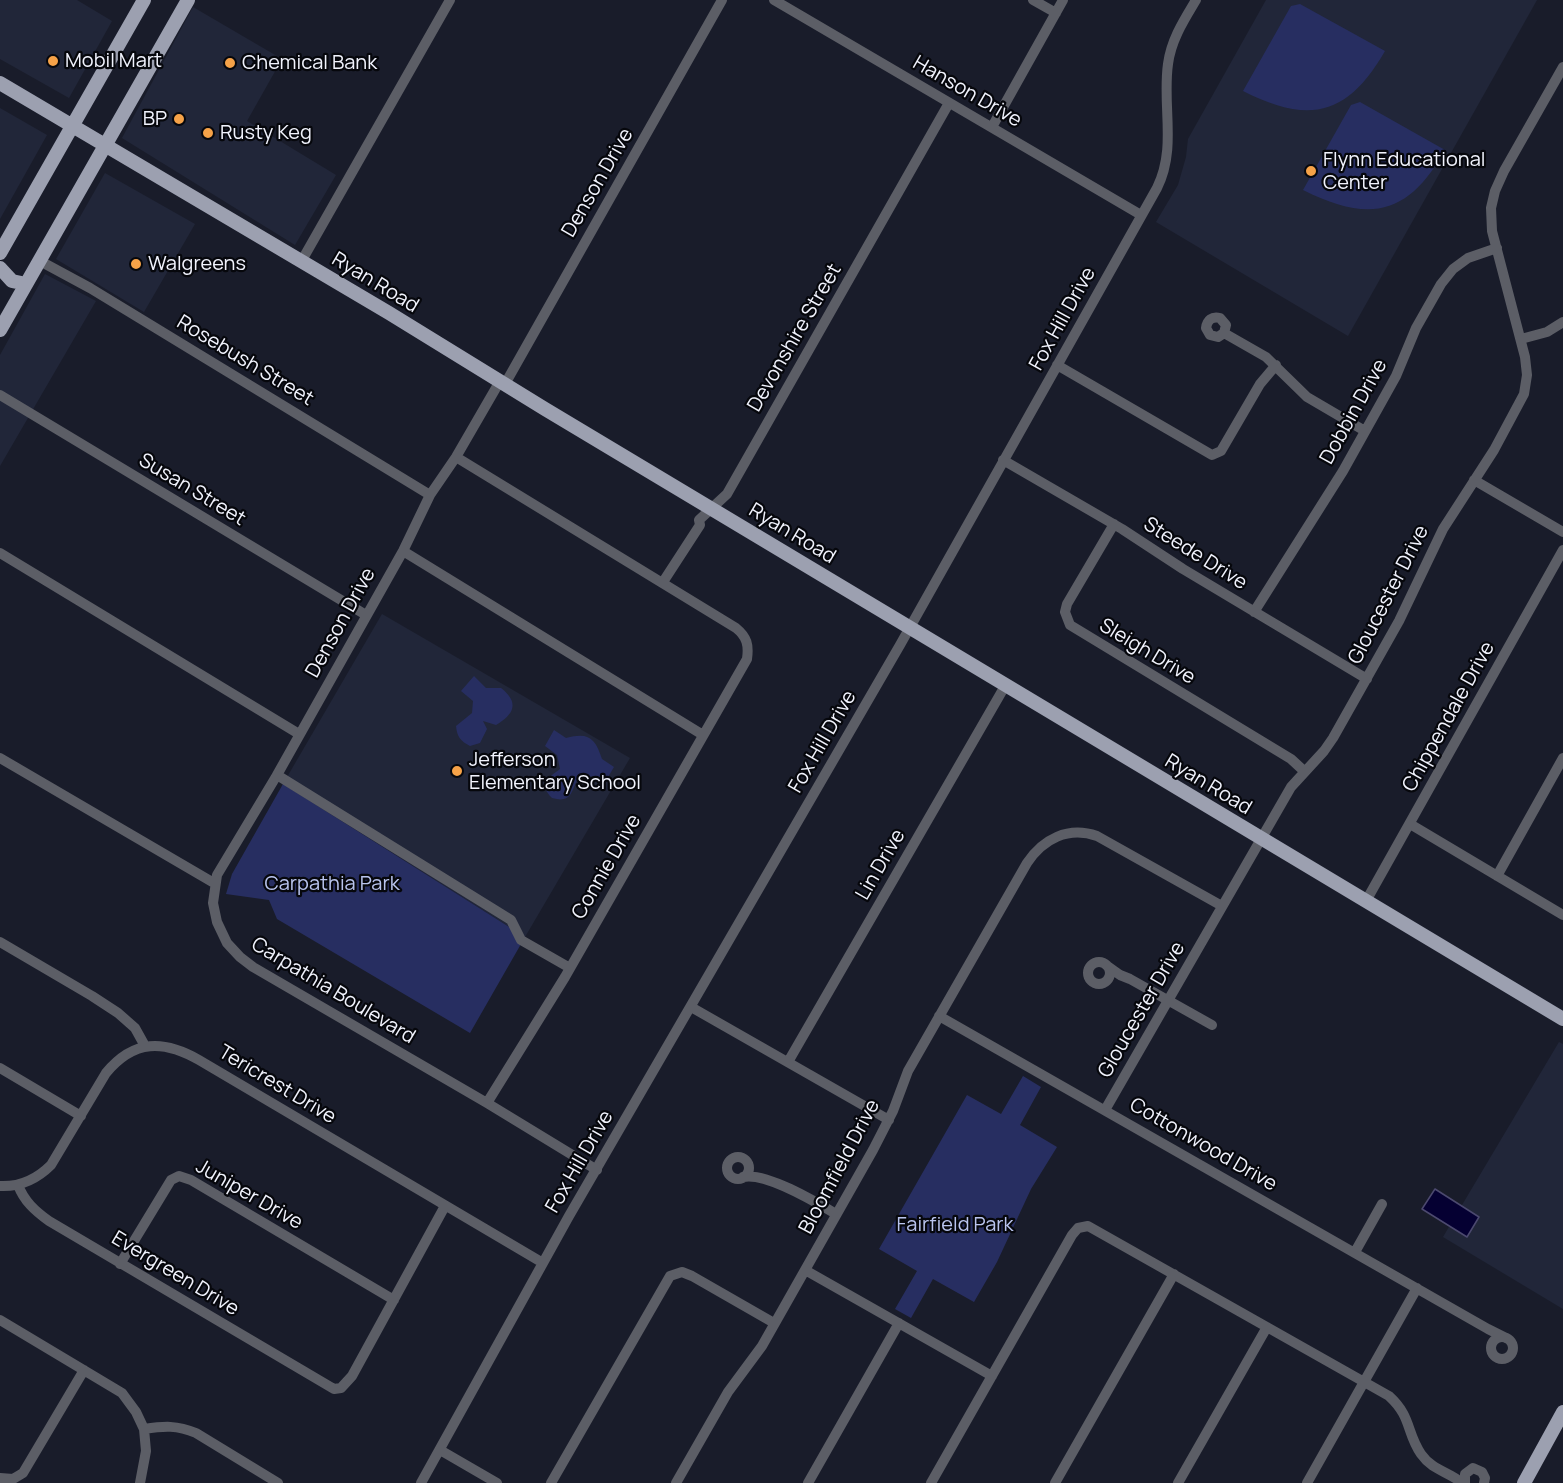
<!DOCTYPE html>
<style>
body{margin:0}
canvas{display:block;background:#191c2a}
</style>
<canvas width="1563" height="1483"></canvas>
<script>
const context = document.querySelector('canvas').getContext('2d');
context.lineJoin = 'round';
function fill(path, color) {
  context.fillStyle = color;
  context.fill(path, 'evenodd');
}
function strokePath(path, color, width, dash) {
  context.strokeStyle = color;
  context.lineWidth = width;
  context.lineCap = dash ? 'butt' : 'round';
  context.setLineDash(dash || []);
  context.stroke(path);
}
function write(font, color, halo, rows, align = 'center') {
  context.font = font + ' Manrope,sans-serif';
  context.lineWidth = 4.5;
  context.setLineDash([]);
  context.textBaseline = 'middle';
  context.strokeStyle = halo;
  context.fillStyle = color;
  for (const [text, x, y, turn = 0] of rows) {
    context.save();
    context.translate(x, y);
    context.rotate((+turn || 0) * Math.PI / 180);
    context.textAlign = isNaN(turn) ? turn : align;
    if (halo) context.strokeText(text, 0, 0);
    context.fillText(text, 0, 0);
    context.restore();
  }
}
fill(new Path2D(`
 M0 0H77L112 21 69 98 0 59Z
 M1266 0H1537L1348 336 1156 222 1178 185 1186 157 1188 139Z
 M193 7 282 59 247 121 336 175 295 245 122 138Z
 M0 108 47 135 0 219Z
 M105 173 195 224 144 312 56 259Z
 M45 274 96 301 0 466V355Z
 M382 614 630 758 525 937 283 784Z
 M1559 1042 1563 1044V1309L1443 1237Z`), '#212639');
fill(new Path2D(`
 M1300 4 1385 51C1347 117 1308 124 1243 91L1291 6Z
 M1360 102 1445 150C1408 216 1369 223 1303 190L1351 105Z
 M474 676 486 688H501C519 702 515 714 496 725L483 721 487 729 480 743 470 746C460 741 457 736 456 726L472 713 473 701 461 691Z
 M554 730 566 738C589 732 595 738 602 759L614 767 604 784 593 776 577 780C571 794 570 803 552 798 538 784 548 778 560 769L557 755 545 746Z
 M283 784 525 937 470 1033 277 919 269 900 226 894 232 874Z
 M1023 1076 1041 1087 1020 1125 1057 1147 1031 1189 997 1262 974 1302 933 1279 911 1318 895 1309 917 1271 879 1249 967 1095 1001 1114Z`), '#272e61');
const water = new Path2D(`
 M1435 1189 1479 1217 1467 1237 1422 1209Z`);
fill(water, '#050032');
strokePath(water, '#4c496f', 1.5);
strokePath(new Path2D(`
 M774 0 1141 215
 M1033 0 1056 13
 M992 127 1063 0
 M40 261 90 288 430 495
 M301 262 450 0
 M1224 333 1218 337 1210 335 1206 328C1207 320 1212 316 1220 318L1226 325 1224 333 1266 357 1307 397 1365 431
 M1521 339 1547 332 1563 322
 M1057 365 1212 455 1221 451 1260 384 1276 365
 M500 381 456 457 430 495 403 551 277 775 217 875 213 903 217 922 227 943 240 957 253 967 487 1103 597 1170
 M505 384 722 0
 M0 395 366 615
 M456 457 736 628C747 637 749 645 747 659L565 977 487 1103
 M1003 460 1122 529 1183 569 1367 679
 M1474 480 1563 532
 M1114 524 1067 604 1065 612 1070 625 1291 759 1304 771
 M403 551 703 735
 M0 553 299 734
 M663 582 700 525 699 520 727 494 949 103
 M1254 612 1343 471 1396 376 1416 328 1441 284 1453 269 1468 258 1497 248
 M0 758 214 883
 M277 775 511 920 521 940 570 968
 M1410 824 1563 915
 M1497 876 1563 758
 M1366 901 1563 550
 M0 942 92 996 118 1013 135 1028 145 1046
 M1088 973a11 11 0 1 1 22 0a11 11 0 1 1-22 0Z
 M1106 965 1120 975 1130 979 1212 1025
 M691 1007 889 1120
 M939 1016 1488 1329 1506 1338
 M788 1062 1005 686
 M0 1068 81 1116
 M1105 1110 1291 787 1324 751 1333 738 1399 621 1443 529 1494 450 1524 394 1527 375 1525 357 1492 231 1491 208 1495 191 1504 171 1563 67
 M727 1168a11 11 0 1 1 22 0a11 11 0 1 1-22 0Z
 M743 1177C766 1172 816 1202 836 1214
 M18 1185C24 1201 35 1211 49 1221L334 1389 341 1388 352 1376 445 1206
 M0 1186C20 1187 37 1179 51 1165L106 1073C134 1039 164 1040 199 1060L543 1263
 M1355 1252 1382 1204
 M120 1264 171 1180 179 1176 191 1180 394 1300
 M805 1270 992 1376
 M0 1320 122 1393 136 1412 144 1429 146 1451 140 1483
 M1491 1348a11 11 0 1 1 22 0a11 11 0 1 1-22 0Z
 M144 1429C164 1426 177 1425 196 1433L278 1483
 M440 1450 497 1483
 M0 1478 13 1479 23 1473 84 1370
 M421 1483 569 1216 900 645 1157 188C1177 148 1162 106 1168 64 1171 40 1184 20 1196 0
 M551 1483 670 1276 682 1272 692 1276 774 1323
 M676 1483 728 1392 762 1346 873 1150 893 1111 908 1071 1027 863C1043 839 1068 826 1097 836L1222 906
 M808 1483 899 1323
 M931 1483 1072 1235 1078 1228 1088 1226 1389 1396C1412 1417 1406 1432 1421 1454 1433 1471 1448 1471 1462 1483
 M1055 1483 1174 1274
 M1178 1483 1267 1327
 M1307 1483 1417 1288
 M1465 1483V1474L1473 1468 1482 1472 1485 1478 1484 1483`), '#5c5e66', 10);
strokePath(new Path2D(`
 M0 83 389 313 545 409 1563 1019
 M0 253 144 0
 M0 268 12 281 26 284
 M0 330 188 0
 M1524 1483 1563 1412`), '#9ca0b0', 14);
for (const [x, y, r, color] of [
 [53,61,6,"#f6a248"],
 [230,63,6,"#f6a248"],
 [179,119,6,"#f6a248"],
 [208,133,6,"#f6a248"],
 [1311,171,6,"#f6a248"],
 [136,264,6,"#f6a248"],
 [457,771,6,"#f6a248"]
]) {
  const dot = new Path2D();
  dot.arc(x, y, r, 0, 2 * Math.PI);
  context.fillStyle = color;
  context.fill(dot);
  strokePath(dot, '#06070c', 2);
}
write('20px', '#f1f3fd', '#06070c', [
 ["Mobil Mart",65,61],
 ["Chemical Bank",242,63],
 ["BP",167,119,"right"],
 ["Rusty Keg",220,133],
 ["Flynn Educational",1323,160],
 ["Center",1323,183],
 ["Walgreens",148,264],
 ["Jefferson",469,760],
 ["Elementary School",469,783]
], 'left');
write('20px', '#f1f3fd', '#06070c', [
 ["Hanson Drive",967,92,30],
 ["Denson Drive",598,183,-60],
 ["Ryan Road",375,283,31],
 ["Fox Hill Drive",1063,319,-61],
 ["Devonshire Street",795,338,-60],
 ["Rosebush Street",245,361,31],
 ["Dobbin Drive",1354,412,-61],
 ["Susan Street",192,490,31],
 ["Ryan Road",792,534,31],
 ["Steede Drive",1195,554,32],
 ["Gloucester Drive",1389,595,-63],
 ["Denson Drive",341,623,-61],
 ["Sleigh Drive",1147,652,31],
 ["Chippendale Drive",1449,717,-61],
 ["Fox Hill Drive",823,742,-60],
 ["Ryan Road",1208,785,31],
 ["Lin Drive",881,865,-60],
 ["Connie Drive",607,867,-60],
 ["Carpathia Boulevard",333,991,31],
 ["Gloucester Drive",1142,1010,-60],
 ["Tericrest Drive",277,1085,31],
 ["Cottonwood Drive",1203,1145,30],
 ["Fox Hill Drive",580,1162,-60],
 ["Bloomfield Drive",840,1167,-62],
 ["Juniper Drive",249,1195,30],
 ["Evergreen Drive",175,1274,31]
]);
write('20px', '#b9c4ee', '#06070c', [
 ["Carpathia Park",332,884],
 ["Fairfield Park",955,1225]
]);
</script>
